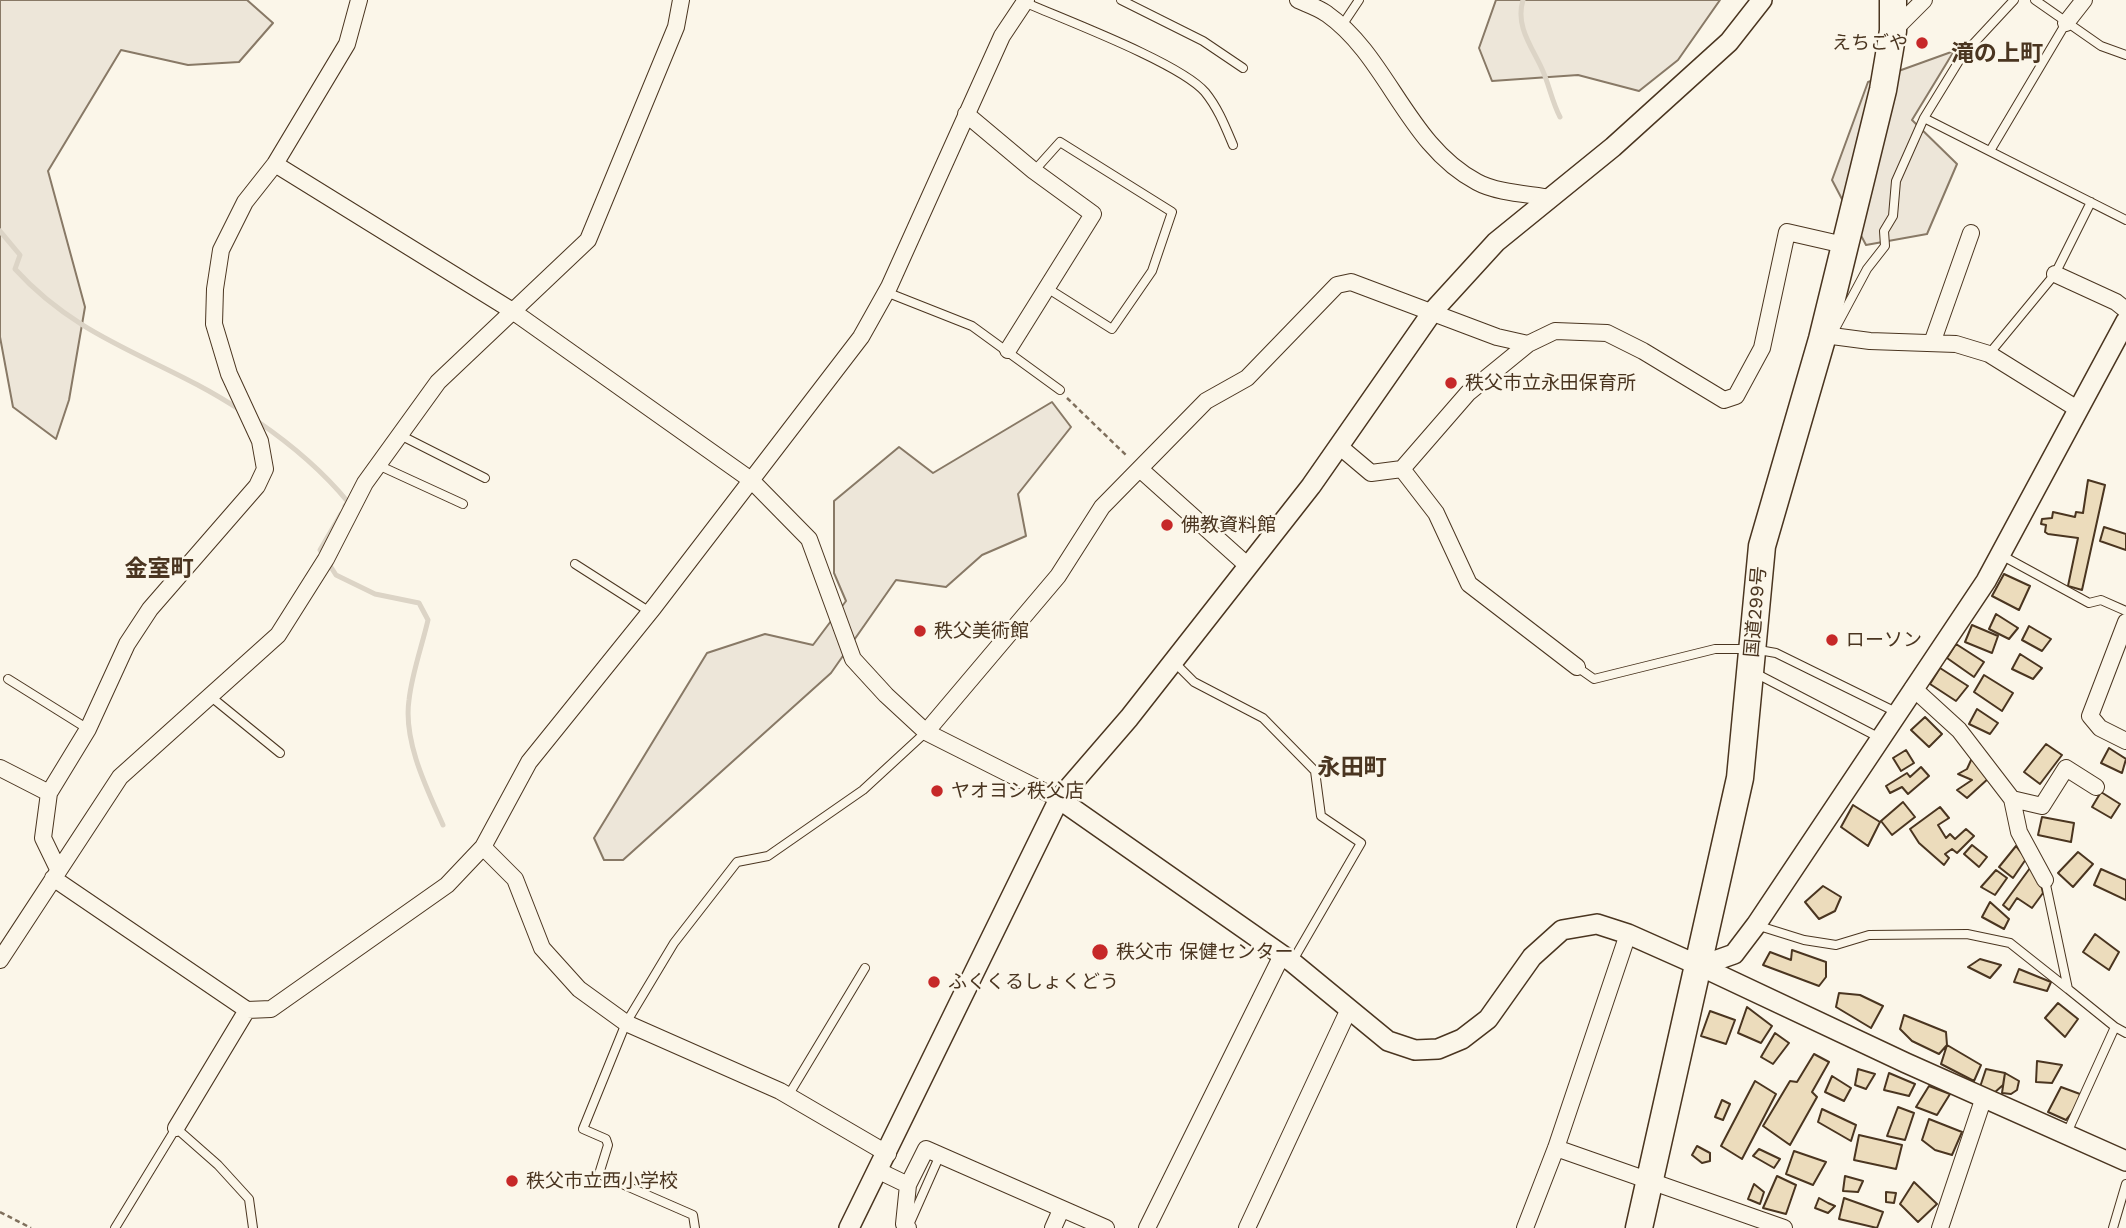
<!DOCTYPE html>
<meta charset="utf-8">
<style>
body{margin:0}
canvas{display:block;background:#fbf6e9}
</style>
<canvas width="2126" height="1228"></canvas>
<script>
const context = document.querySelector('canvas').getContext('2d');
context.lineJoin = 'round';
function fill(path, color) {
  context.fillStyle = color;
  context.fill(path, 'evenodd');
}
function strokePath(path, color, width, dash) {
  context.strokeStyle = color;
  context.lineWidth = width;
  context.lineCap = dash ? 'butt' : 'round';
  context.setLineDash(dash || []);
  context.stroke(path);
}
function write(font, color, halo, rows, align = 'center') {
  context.font = font + ' "Work Sans","Noto Sans JP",sans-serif';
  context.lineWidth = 5;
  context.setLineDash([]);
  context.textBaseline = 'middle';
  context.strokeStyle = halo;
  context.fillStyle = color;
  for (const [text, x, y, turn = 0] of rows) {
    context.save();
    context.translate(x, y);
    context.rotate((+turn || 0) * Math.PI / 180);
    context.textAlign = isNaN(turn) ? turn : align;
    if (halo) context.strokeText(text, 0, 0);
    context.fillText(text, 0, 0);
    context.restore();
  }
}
const green = new Path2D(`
 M0 0H247L273 23 239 62 188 65 121 50 48 171 85 307 69 400 56 439 13 407 0 337Z
 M1496 0H1720L1678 60 1639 91 1578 75 1492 81 1479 48Z
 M1954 51 1912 120 1957 164 1927 234 1866 245 1832 180 1868 82Z
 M1052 402 1071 427 1018 494 1026 536 982 555 946 587 896 580 831 673 623 860H604L594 838 707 653 765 634 813 645 846 601 834 573V501L899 447 933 473Z`);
fill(green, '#ede6d9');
strokePath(green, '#887966', 2);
strokePath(new Path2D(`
 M1523 0C1515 26 1532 47 1542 69 1549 84 1552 102 1560 117
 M0 231 20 255 15 269C82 343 162 358 240 410
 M257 421C292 445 321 469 348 502L345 506
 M341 514 320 550 336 575 375 594 419 603 428 620C422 646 412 673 409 700 403 741 427 789 443 825`), '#dcd4c6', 5);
const building = new Path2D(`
 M2088 480 2105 485 2082 590 2068 586 2078 538 2048 534 2045 532 2046 525 2041 524 2042 519 2052 518 2053 512 2075 517 2076 512 2083 513Z
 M2104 527 2126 534V550L2100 541Z
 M2004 574 2030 586 2019 610 1992 596Z
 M1996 614 2018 628 2009 639 1989 629Z
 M1972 625 1998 636 1992 653 1965 642Z
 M2029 626 2051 639 2042 651 2022 640Z
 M1956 644 1984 662 1974 677 1947 658Z
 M2020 654 2042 668 2033 679 2012 669Z
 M1940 668 1968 686 1956 701 1930 684Z
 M1984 675 2013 693 2002 711 1974 692Z
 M1977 709 1998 723 1990 734 1969 724Z
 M1925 717 1942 734 1929 747 1911 730Z
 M2046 744 2062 755 2040 784 2024 772Z
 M2109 748 2126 759 2122 773 2101 763Z
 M1906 750 1914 763 1901 771 1893 758Z
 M1972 758 1990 777 1967 798 1957 790 1972 780 1958 774 1967 769Z
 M1921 767 1929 776 1908 794 1902 787 1890 793 1886 786 1907 773 1910 777Z
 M2101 792 2120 804 2111 818 2092 807Z
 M1903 802 1915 817 1892 835 1881 821Z
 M1853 805 1880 822 1868 846 1841 827Z
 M1940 807 1949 818 1938 825 1946 838 1950 834 1955 839 1966 829 1974 836 1957 853 1952 849 1945 854 1949 858 1944 865 1919 843 1910 829Z
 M2042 817 2074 823 2071 842 2038 835Z
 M1972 845 1987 857 1979 867 1964 854Z
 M2016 846 2026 859 2013 878 1999 867Z
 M2078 852 2093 864 2073 887 2058 873Z
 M2030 868 2040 880 2043 893 2032 908 2017 898 2009 910 2003 905Z
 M2101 869 2126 880V900L2094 885Z
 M1996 870 2007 878 1995 895 1981 887Z
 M1823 886 1841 897 1835 911 1819 919 1805 902Z
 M1990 902 2009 919 2004 929 1982 917Z
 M2095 934 2119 952 2109 970 2083 952Z
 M1792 950 1826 962V977L1819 986 1763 965 1770 952 1791 960Z
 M1980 959 2001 965 1990 978 1968 967Z
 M2019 969 2051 982 2047 991 2014 982Z
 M1839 993 1860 995 1883 1006 1871 1028 1836 1007Z
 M2058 1003 2078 1019 2065 1037 2045 1018Z
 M1747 1007 1772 1026 1761 1043 1738 1033Z
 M1710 1011 1735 1020 1726 1044 1701 1036Z
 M1904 1015 1946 1032 1947 1045 1939 1054 1912 1041 1900 1029Z
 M1775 1033 1789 1043 1773 1064 1761 1057Z
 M1947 1045 1981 1065 1974 1081 1941 1064Z
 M1814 1054 1829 1062 1812 1092 1817 1097 1790 1145 1763 1126 1790 1081 1797 1082Z
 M2037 1061 2062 1065 2052 1083 2036 1082Z
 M1858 1069 1875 1074 1866 1089 1855 1085Z
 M1986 1069 2005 1073 2003 1085 1994 1093 1980 1087Z
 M1889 1073 1915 1084 1909 1096 1884 1090Z
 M2005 1073 2019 1081 2017 1090 2011 1094 2002 1093Z
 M1832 1076 1851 1088 1844 1101 1825 1092Z
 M1755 1081 1776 1094 1742 1159 1721 1146Z
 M1929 1086 1950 1094 1937 1115 1916 1107Z
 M2061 1087 2080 1094 2079 1104 2066 1120 2048 1112Z
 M1722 1100 1730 1104 1723 1120 1715 1117Z
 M1898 1107 1914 1113 1905 1140 1887 1136Z
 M1822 1109 1856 1125 1851 1141 1818 1122Z
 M1929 1119 1962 1132 1952 1155 1935 1150 1922 1140Z
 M1859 1135 1902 1145 1896 1169 1854 1160Z
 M1697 1146 1710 1153V1161L1702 1163 1692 1155Z
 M1759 1149 1780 1159 1774 1168 1753 1156Z
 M1794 1151 1826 1162 1813 1185 1786 1174Z
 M1777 1176 1796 1185 1786 1214 1763 1208Z
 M1845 1176 1863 1181 1858 1192 1843 1191Z
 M1914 1182 1937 1204 1918 1222 1900 1204Z
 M1754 1184 1764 1192 1760 1204 1748 1199Z
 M1886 1192 1896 1193 1894 1203 1886 1202Z
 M1819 1198 1828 1203 1835 1206 1828 1213 1815 1208Z
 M1844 1198 1883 1212 1877 1228 1839 1219Z`);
fill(building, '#ecdcbc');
strokePath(building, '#4a3520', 2);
const service = new Path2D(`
 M1121 0 1203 41 1243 68
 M2035 0 2101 46 2126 55
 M1024 2C1065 20 1180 63 1205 92 1218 108 1225 126 1233 145
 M1341 27 1359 0
 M1924 118 2126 220
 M1990 151 2066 23
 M1034 171 1060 142 1172 212 1152 271 1112 329 1047 288
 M886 292 972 326 1060 390
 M1836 327 1867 269 1885 246 1884 231 1893 216 1896 181 1924 118 1962 56 2014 0
 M1989 354 2055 274 2091 202
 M400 435 485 478
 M378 465 463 504
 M2001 555 2089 603 2101 600 2126 611
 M575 564 650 612
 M1173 661 1194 682 1263 718 1315 771 1321 816 1361 843 1292 962
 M1577 667 1594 679 1715 649H1753L1776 653 1896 712
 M1755 673 1880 738
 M8 679 88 729
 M210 696 280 753
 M2045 880 2068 989 2115 1027 2066 1135
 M1756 925 1804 940 1836 945 1869 935 1967 934 2010 943 2068 989
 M2115 1027 2126 1033
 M788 1096 865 968
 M909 1225 940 1155
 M115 1228 176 1128 218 1165 249 1199 253 1228
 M695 1228 693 1215 599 1174 608 1145 606 1139 583 1129 626 1023 674 943 737 862 768 856 863 790 926 732
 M2113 1228 2126 1184`);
const minor = new Path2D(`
 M1298 0C1307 4 1319 8 1327 14 1388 57 1407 145 1477 182 1497 193 1529 194 1551 198
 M2066 23 2084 0
 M1893 31 1924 0
 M966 114 1034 171 1093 214 1008 350
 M275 164 511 310 751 480 809 539 853 659 886 695 926 732 1059 799
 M2055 274 2116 302 2126 310
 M1822 339 1832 336 1870 341 1956 344 1989 354 2079 410
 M1932 343 1971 233
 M1339 446 1371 473 1402 469 1468 393 1528 344
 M1402 469 1436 513 1469 584 1577 667
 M1141 470 1248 566
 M2126 622 2090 716 2100 728 2126 741
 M1913 688 1959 730 2012 799 2019 832 2045 880
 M926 732 1058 576 1102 507 1206 401 1247 378 1337 285 1351 282 1497 337 1528 344 1555 331 1607 333 1643 351 1724 400 1736 396 1762 348 1787 232 1844 245
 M0 768 49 793
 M2012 799 2042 806 2066 768 2096 787
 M483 847 515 879 542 948 579 989 626 1023 780 1091 888 1154
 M58 869 43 838 49 793 88 729 127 644 150 609 257 486 265 469 260 441 229 374 214 324 215 289 221 250 245 202 275 164 347 44 359 0
 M53 878 247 1010 271 1009 447 885 483 847 529 762 654 607 861 337 889 287 1002 36 1026 0
 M0 960 120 777 278 635 326 559 365 483 438 382 588 240 676 27 681 0
 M176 1128 247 1010
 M1556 1148 1784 1228
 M879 1171 908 1185 904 1224 908 1228
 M908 1185 926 1149 1106 1228
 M1053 1228 1061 1210
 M1147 1228 1282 955
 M1247 1228 1349 1009
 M1525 1228 1556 1148 1628 934
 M1940 1228 1984 1097`);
const tertiary = new Path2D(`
 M1059 799 1292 962 1388 1041 1415 1050 1438 1049 1462 1039 1488 1019 1532 957 1562 930 1597 924 1628 934 1700 966 1906 1063 2126 1161
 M1700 966 1734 954 1756 925 1986 581 2126 321
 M849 1228 1059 799 1129 718 1311 486 1433 311 1496 242 1613 147 1729 42 1762 0`);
const trunk = new Path2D(`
 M1639 1228 1740 778 1762 546 1822 339 1883 90 1893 31V0`);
strokePath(service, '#4a3520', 10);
strokePath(minor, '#4a3520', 18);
strokePath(tertiary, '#4a3520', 22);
strokePath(trunk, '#4a3520', 29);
strokePath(new Path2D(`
 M1067 398 1128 457
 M0 1212 31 1228`), '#7f6f5c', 2.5, [5, 3.5]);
strokePath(service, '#fbf6e9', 8);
strokePath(minor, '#fbf6e9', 16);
strokePath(tertiary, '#fbf6e9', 19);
strokePath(trunk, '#fbf6e9', 26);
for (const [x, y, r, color] of [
 [1922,43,7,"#c62828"],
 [1451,383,7,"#c62828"],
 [1167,525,7,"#c62828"],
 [920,631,7,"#c62828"],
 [1832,640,7,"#c62828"],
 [937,791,7,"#c62828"],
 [1100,952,9,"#c62828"],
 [934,982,7,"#c62828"],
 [512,1181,7,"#c62828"]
]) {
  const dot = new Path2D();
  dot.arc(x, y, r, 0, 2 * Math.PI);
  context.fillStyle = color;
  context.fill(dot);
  strokePath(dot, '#fbf6e9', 2.5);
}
write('19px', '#4a3520', '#fbf6e9', [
 ["えちごや",1908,43,"right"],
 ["秩父市立永田保育所",1465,383],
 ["佛教資料館",1181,525],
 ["秩父美術館",934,631],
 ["ローソン",1846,640],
 ["ヤオヨシ秩父店",951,791],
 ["秩父市 保健センター",1116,952],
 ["ふくくるしょくどう",948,982],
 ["秩父市立西小学校",526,1181]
], 'left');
write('19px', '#4a3520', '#fbf6e9', [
 ["国道299号",1756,612,-85]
]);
write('bold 23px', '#4a3520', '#fbf6e9', [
 ["滝の上町",1997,54],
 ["金室町",159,569],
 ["永田町",1352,768]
]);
</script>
